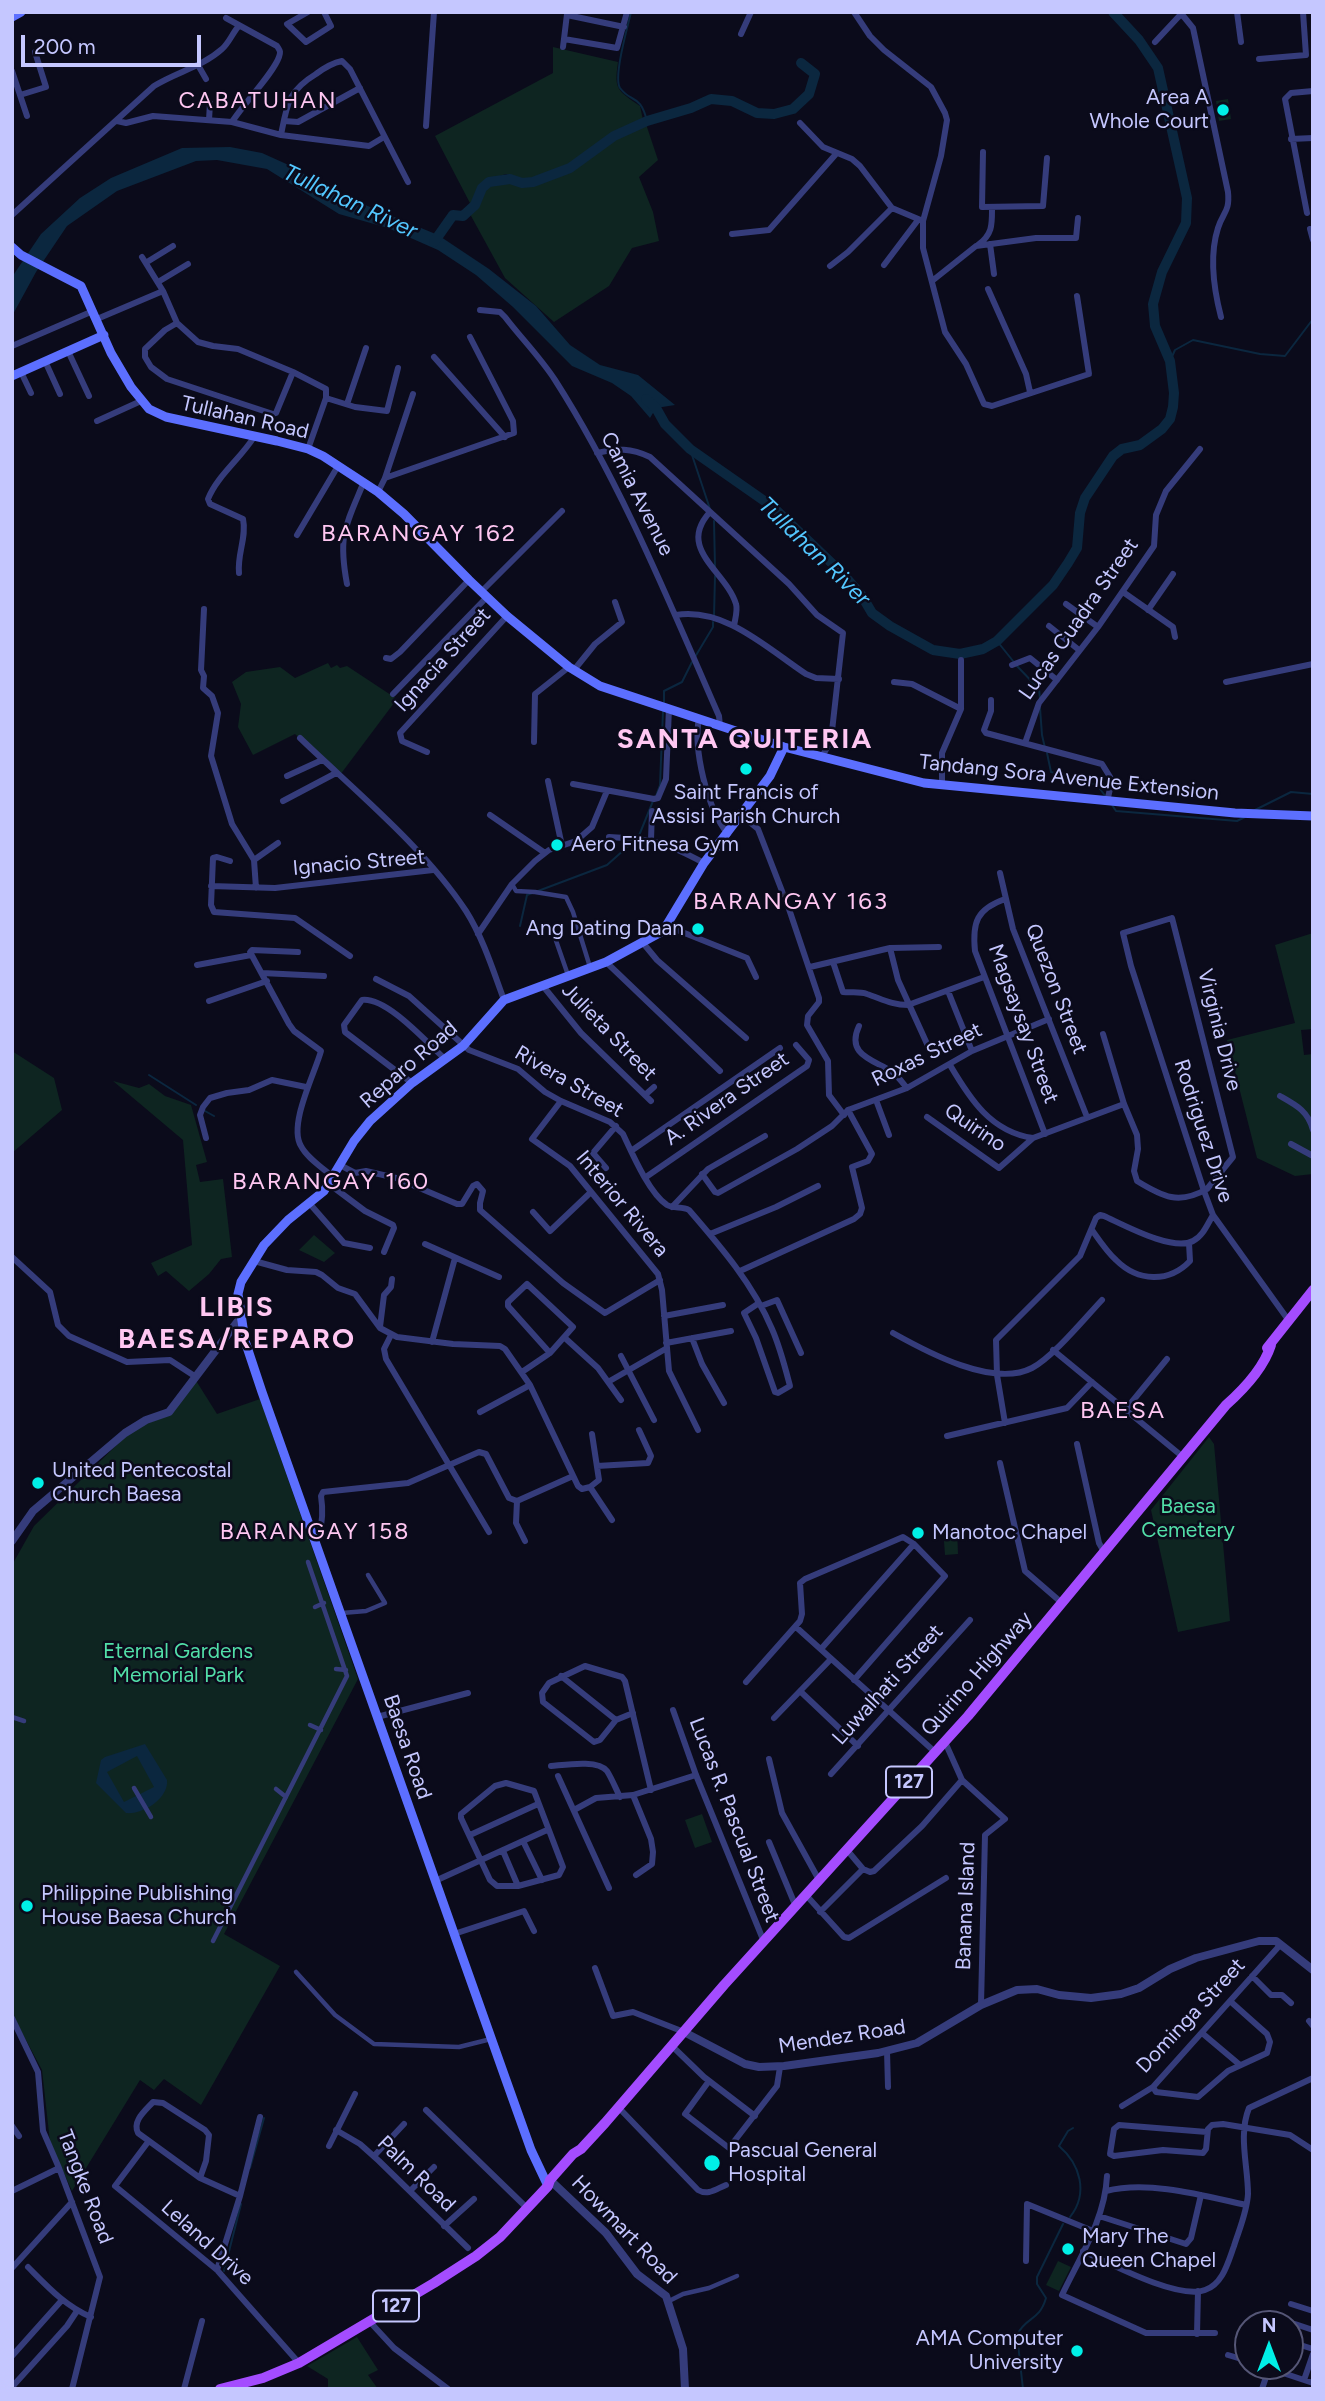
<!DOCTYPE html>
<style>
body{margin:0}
#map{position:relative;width:1325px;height:2401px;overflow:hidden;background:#0b0b1b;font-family:Figtree,sans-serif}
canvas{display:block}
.frame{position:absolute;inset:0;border:14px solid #c5c7ff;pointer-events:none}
.north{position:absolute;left:1234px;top:2310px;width:70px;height:70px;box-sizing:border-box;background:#0b0b1b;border:2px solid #555676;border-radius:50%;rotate:0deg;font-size:19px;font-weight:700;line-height:28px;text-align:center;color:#c5c7ff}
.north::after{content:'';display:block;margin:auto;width:24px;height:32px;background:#00f0e7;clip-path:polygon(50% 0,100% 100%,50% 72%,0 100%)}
.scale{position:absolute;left:21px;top:35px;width:180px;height:32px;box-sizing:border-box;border:4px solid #c5c7ff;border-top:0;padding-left:9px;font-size:21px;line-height:24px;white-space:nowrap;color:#c5c7ff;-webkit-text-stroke:5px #0b0b1b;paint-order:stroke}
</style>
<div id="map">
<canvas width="1325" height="2401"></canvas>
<div class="frame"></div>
<div class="north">N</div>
<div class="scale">200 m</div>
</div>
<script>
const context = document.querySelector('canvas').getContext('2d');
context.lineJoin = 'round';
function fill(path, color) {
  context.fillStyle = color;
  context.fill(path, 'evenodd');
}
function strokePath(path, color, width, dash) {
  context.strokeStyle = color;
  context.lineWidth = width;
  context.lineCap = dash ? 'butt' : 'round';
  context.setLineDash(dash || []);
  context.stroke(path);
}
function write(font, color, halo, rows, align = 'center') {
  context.font = font + ' Figtree,sans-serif';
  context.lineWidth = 5;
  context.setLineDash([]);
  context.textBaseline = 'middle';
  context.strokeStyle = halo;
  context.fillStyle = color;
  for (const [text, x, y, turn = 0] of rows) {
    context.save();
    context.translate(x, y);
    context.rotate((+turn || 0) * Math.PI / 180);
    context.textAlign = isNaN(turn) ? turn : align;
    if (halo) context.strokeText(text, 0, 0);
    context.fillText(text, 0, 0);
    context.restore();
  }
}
fill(new Path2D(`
 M553 47 618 62C614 90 617 90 640 106L643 120 605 138 586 156 571 166 524 181 506 174 487 180 481 184 471 205 435 136 553 73Z
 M1228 99 1231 119 1219 121 1216 101Z
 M646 124 658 160 639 177 653 212 659 241 632 248 609 286 554 322 505 278 470 214 478 205 482 192 490 184 506 181 520 186 532 185 569 173 612 140Z
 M328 663 331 668 337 665 340 668 347 666 397 699 340 775 295 734 253 755 238 727 241 704 232 682 246 672 280 667 295 678Z
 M1313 933V1029L1301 1030 1304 1055 1313 1054V1174L1295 1176 1257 1158 1227 1040 1295 1023 1275 945Z
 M12 1051 54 1078 62 1110 12 1153Z
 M113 1081 139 1088 149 1084 165 1096 191 1105 207 1162 196 1165 200 1182 223 1179 232 1257 221 1259 209 1274 189 1291 166 1271 158 1276 151 1263 192 1245 183 1140Z
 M314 1235 335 1253 324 1262 299 1250Z
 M195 1379 217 1414 260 1399 358 1679 224 1934 280 1966 201 2105 164 2079 154 2090 140 2080 72 2191 50 2142 42 2070 12 2014V1565L34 1526 132 1430 170 1414Z
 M1209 1437 1214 1444 1230 1621 1178 1632 1151 1510Z
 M943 1528H957L958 1554 945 1555Z
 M702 1814 712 1842 695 1848 685 1820Z
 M1058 2261 1071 2267 1059 2291 1046 2285Z
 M357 2337 378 2370 368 2375 378 2389H328V2379L307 2366Z`), '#0e2521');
fill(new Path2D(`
 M230 147 262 153 293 167 329 190 438 235 489 269 536 306 570 345 600 365 638 375 675 405 656 408 650 418 631 396 612 383 572 366 513 307 476 275 438 250 388 228 339 214 267 169 217 160 196 161 117 191 67 226 36 272 12 316V277L41 234 80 198 111 178 182 148Z
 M145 1744 167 1780C169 1798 143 1815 126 1813L96 1783 101 1760 105 1757ZM137 1756 154 1787 124 1802 107 1772Z`), '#0b273f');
strokePath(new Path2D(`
 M631 12C628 26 613 77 620 88 632 104 640 93 647 121
 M1170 361 1175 350 1193 340 1260 354 1285 356 1313 319
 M690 449 710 509
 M714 521 715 567
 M714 616 715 576
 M997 641 1013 661
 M695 657 713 627V622
 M1016 665 1039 689 1040 699
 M664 702V691L682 682 692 662
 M1040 708 1042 735 1045 748
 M1047 753 1051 772 1097 785 1106 797
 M656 796 660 785 663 711
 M1112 805 1116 811 1237 821 1245 817
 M1255 810 1291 792 1313 794
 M638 838 653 801
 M538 891 607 865 634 841
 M520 926 527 895 532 893
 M149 1075 196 1105
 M205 1111 214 1116
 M250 2168 264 2118
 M1070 2217C1089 2193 1080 2164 1059 2146L1068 2131 1073 2128
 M224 2271 241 2204
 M1023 2389 1017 2335C1026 2316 1039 2322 1046 2298L1037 2284V2277L1063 2224`), '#0b273f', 2);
strokePath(new Path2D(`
 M434 242 453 215 463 216 475 205 482 188 489 182 510 179 522 183 533 182 570 168 614 136 647 121 691 108 711 99 732 101 757 113 774 114 793 109 809 94 815 74 801 63
 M646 399 656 408 665 424 690 449 773 507 842 573 862 596 872 613 890 626 933 650 960 654 983 649 997 641 1053 585 1068 563 1077 548 1080 513 1085 498 1113 456 1122 449 1140 445 1162 429 1170 419 1173 407 1174 393 1170 361 1155 326 1153 304 1162 272 1186 223 1187 198 1158 68 1139 40 1113 12`), '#0b273f', 10);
strokePath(new Path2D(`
 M782 891 788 906`), '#303149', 6, [6, 3]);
strokePath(new Path2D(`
 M512 884 516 891 535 892 566 897 573 912 590 967
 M553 932 568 975
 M315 1607 324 1603
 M342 1613 366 1611 385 1603 368 1575
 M336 1669 346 1670
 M12 1717 24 1721
 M310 1725 321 1730
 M134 1788 151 1817
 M276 1789 286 1797
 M213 1941 347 1676 308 1562
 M296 1972 335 2015 374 2044 459 2047 491 2039
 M669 2301 683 2294 709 2288 737 2276`), '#353c7b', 4.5);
strokePath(new Path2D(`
 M308 12 287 24 306 42 331 26 324 12
 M854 12 870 36 884 50 931 87 945 113 947 120 941 156 923 221V248L945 332 966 364 984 404 992 406 1089 374 1077 296
 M1180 12 1193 28 1228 192C1230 212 1223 212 1218 228 1209 256 1214 290 1221 317
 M1237 12 1241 42
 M567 15 624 27
 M226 18 277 46C280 51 281 51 279 57 273 74 244 103 232 122
 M741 34 751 12
 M564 39 617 48 627 12
 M1155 42 1182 13
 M563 47 567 14
 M1259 59 1306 55 1303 12
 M198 65 206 79
 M12 71 27 116
 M20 95 46 87 35 52
 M209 120 210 103
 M117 121 126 123 153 116 232 122 281 135 369 146 384 137
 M284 121 298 122 360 88
 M800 123 823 147 852 159 860 166 892 208 923 221
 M426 126 434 12
 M281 135C287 104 288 91 316 74 324 68 332 63 342 61L350 69 408 182
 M1291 139 1313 138
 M983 152 982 207 1043 206 1047 158
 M1307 213 1285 99 1291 93 1313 91
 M12 215 154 86C176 72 202 67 222 49 229 43 232 34 238 27
 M1310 229 1313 240
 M732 234 769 230 836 154
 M990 244 994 274
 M978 245C993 234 992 224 992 207
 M142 257 163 291 177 323 198 342 213 346 238 349 293 372 326 389V398L308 449
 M147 262 173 246
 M884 265 918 220
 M830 266 848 252 892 208
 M932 281 976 246 1036 238H1076L1078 218
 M158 282 188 264
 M988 289 1026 374 1030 392
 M480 310 500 312 505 317C521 338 540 357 555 380 621 483 670 604 719 716L720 726
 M97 319 163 291
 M177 323 165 330 145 349V357L151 367 167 379 273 414 276 413 293 372
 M12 346 93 311
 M68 351 89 396
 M434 357 505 437
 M45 361 60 394
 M21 372 31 393
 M326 398 355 407 387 411 398 368
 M347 404 366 348
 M97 421 141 401
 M597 453C617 448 631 448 650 457L789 584 817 615 843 633 831 740 823 755
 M385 478 514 433 513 421 470 337
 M378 492 385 478 413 394
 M710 512C676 549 726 571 736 604 738 610 735 619 734 626
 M297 535 338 466
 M239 573C237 554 247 537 243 519L210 504 208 499C217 476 241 458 254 437
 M347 584C338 536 345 527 363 484
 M481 592 562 511
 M1123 592 1173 627 1175 637
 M1066 604 1098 627
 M204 609 201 670 204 676 203 688 212 696 218 713 211 756 232 824 254 860 256 888
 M1148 610 1173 574
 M676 615C725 607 768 649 806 674L816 678 839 679
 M1049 626 1079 650
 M386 658 391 659 400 652 469 580
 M1012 665 1030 658 1057 680
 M574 670 595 644 622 622 615 602
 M894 682 912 684 961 709
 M1226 682 1313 664
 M393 694 487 597
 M991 700V711L984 730 986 733 1102 764 1112 780 1107 802
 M699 718C693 749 707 809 728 834
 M300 738C355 791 424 847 466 911 483 938 493 970 504 1000
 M534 742 535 694 569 667
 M1025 743 1039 703 1098 627 1154 546 1156 515 1166 491 1200 449
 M427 752 402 741 400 733 507 616
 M287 776 322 760
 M548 781 562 846
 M573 784 654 799 658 798 666 779 669 708
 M942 784V753L961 709V660
 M283 801 336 773
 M490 815 545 853
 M741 815 758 829 782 891
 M609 837C653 839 665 842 704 863
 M651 840 652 811
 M254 860 278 843
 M230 861 217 857 213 858 211 905 214 912 295 918 350 956
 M1000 873 1013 929 1087 1117
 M211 886 275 888 433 870
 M1005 899C977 909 972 922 975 951L1045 1134
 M788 906 819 998V1002L808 1016 807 1025 828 1061 829 1095 844 1115
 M667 926 747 958 756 977
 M478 934 512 884 535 861 549 850 576 841 592 827 607 791
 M643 943 657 960 746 1038
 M890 948 898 980 928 1046
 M298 952 252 950 250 952 289 1024 294 1031 321 1051C315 1073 288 1125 301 1146 307 1158 323 1168 333 1177
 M606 962 720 1071
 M833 962 843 992C851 993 859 991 867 994 882 999 892 1005 908 1005L984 977
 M197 965 251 955
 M810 967 890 948 939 947
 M262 973 324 976
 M376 979 409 996 469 1050 518 1069 545 1092 561 1101 610 1122 623 1134C632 1153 649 1193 667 1205 674 1209 682 1206 689 1210 721 1247 753 1284 772 1329 780 1347 785 1367 790 1386L778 1393 775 1392 756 1338 744 1313 759 1303
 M543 986 581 1033 651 1101
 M948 991 972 1051
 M209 1001 267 981
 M859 1026C846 1054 871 1059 891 1071 898 1076 902 1082 907 1088
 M1103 1034 1124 1104 1137 1135 1138 1149 1134 1171 1137 1181C1163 1197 1179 1205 1207 1189L1233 1157 1172 918 1123 933 1131 966 1204 1191 1213 1215 1289 1321
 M950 1065C970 1099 991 1132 1033 1138
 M412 1083 345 1032 344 1025 362 1000C387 997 427 1043 445 1059
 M645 1095 654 1087
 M1280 1096C1296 1105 1308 1111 1313 1130
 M876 1100 889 1135
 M561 1101 532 1139 570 1166 658 1274 662 1290 669 1371 698 1430
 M927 1117 999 1168 1033 1138 1124 1104
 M206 1138 200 1115 203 1107 210 1098 227 1093 249 1090 272 1080 306 1087
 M1291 1144 1313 1156
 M631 1151 780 1048
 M340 1165 355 1173 366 1171 396 1178 457 1204H462L473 1186 477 1184 483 1191 480 1203V1210L563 1283 605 1313 660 1280
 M606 1168 593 1153 616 1126
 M702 1174 715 1192 718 1193 797 1149 832 1126 848 1110 907 1088 972 1051 1049 1019
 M646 1177 807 1066 809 1060 796 1045
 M329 1184 365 1211 393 1225 394 1228 384 1252
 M310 1204 344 1243 370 1248
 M672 1207 708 1169 765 1136
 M533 1212 550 1231 591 1192
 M1092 1230C1099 1240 1107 1252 1116 1260 1138 1282 1169 1283 1190 1261L1189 1243
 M710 1234 776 1207 818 1186
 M425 1244 499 1277
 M12 1257 50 1292 58 1325 69 1336 127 1362 170 1360 196 1377
 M254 1261 287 1270 316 1272 322 1275 338 1288 355 1294 380 1328 397 1337 453 1344 500 1346 505 1349 530 1385 578 1486 582 1489 590 1487 599 1480 592 1434
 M740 1271 854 1219 860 1214 862 1208 852 1167 868 1161 872 1154 848 1110
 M761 1306 777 1300 801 1353
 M664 1316 723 1305
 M380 1327 384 1295 391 1287 392 1279
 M893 1333C927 1352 993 1388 1032 1368 1053 1357 1084 1319 1102 1300
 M391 1335 384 1349 386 1359 489 1532
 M565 1338 598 1368 621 1400
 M692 1338 702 1364 724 1403
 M432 1342 455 1258
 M666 1343 731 1331
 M1053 1350 1183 1457
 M621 1356 654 1420
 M522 1372 550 1353 573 1327 527 1284 508 1302V1306L550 1353
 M608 1382 667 1348
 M1126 1409 1167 1359
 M480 1412 530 1385
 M1005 1423 997 1375 996 1340 1080 1256 1096 1218 1100 1215 1104 1216C1124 1225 1173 1252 1193 1241 1203 1236 1207 1225 1213 1215
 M947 1436 1067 1408 1092 1382
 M1077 1444 1099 1543 1104 1552
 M1000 1463 1025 1571 1062 1603
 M597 1466 648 1463 651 1456 639 1430
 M590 1487 612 1520
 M517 1501 573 1476
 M517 1501 516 1523 525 1541
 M314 1536 319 1534C323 1521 323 1509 321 1496L323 1492 408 1483 479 1452 486 1454 509 1498 517 1501
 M796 1627 935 1752
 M821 1649 914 1544
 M561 1676 616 1720
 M746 1682 800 1621 802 1614 800 1583 805 1579 903 1537 914 1544 945 1576 854 1680
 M800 1691 858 1746
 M673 1710 696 1775 764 1942
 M633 1713 616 1720 600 1740 594 1742 543 1702 542 1693 549 1683 585 1666 622 1677 625 1681 651 1790
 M377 1717 468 1693
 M774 1718 831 1659
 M945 1742 962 1780 1005 1819 985 1835 981 2005
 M769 1759 782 1813 819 1880
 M551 1766C564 1765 598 1759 607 1771 612 1779 616 1789 620 1797
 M831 1774 970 1620
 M558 1776 609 1888
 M506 1783 534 1791 563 1867 559 1875 518 1886H497L490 1880 461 1818V1814L495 1786Z
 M633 1795 651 1839 653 1852 652 1864 636 1875
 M574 1810 596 1798 633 1795 696 1775
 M470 1835 538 1804
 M523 1841 542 1880
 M769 1842 796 1907
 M847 1850 863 1869 870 1872 874 1871 922 1826 962 1780
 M503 1851 518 1886
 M435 1881 547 1830
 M806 1895 844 1937 849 1938 946 1878
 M820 1912 863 1869
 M454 1934 524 1911 534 1931
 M595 1968 613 2016 633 2012 684 2032
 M1252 1976 1271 1995H1282L1291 2003
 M12 2018 38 2072 43 2131 59 2168 100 2277 72 2389
 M1309 2021 1313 2026
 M1202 2033 1240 2065
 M672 2046 704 2077 755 2116
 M887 2051 888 2087
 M709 2081 685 2114 729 2148 777 2086 780 2067
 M1153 2087 1156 2092 1198 2097 1228 2071 1267 2053 1270 2042 1267 2034 1230 2001
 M1122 2106 1153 2087 1281 1944
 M619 2108 698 2190C708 2196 716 2189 726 2185
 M426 2110 527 2208
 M12 2126 19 2136
 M336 2130 360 2144 379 2161 468 2248
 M1207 2132 1119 2125 1114 2129 1110 2154 1114 2156 1163 2150 1203 2153 1206 2149 1208 2129 1212 2125 1223 2124 1290 2135 1313 2150
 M148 2142 115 2186 217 2270 299 2363
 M329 2146 355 2094
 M374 2156 404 2124
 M1107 2176C1105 2219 1080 2257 1062 2295L1146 2333H1215
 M200 2178 206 2161 209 2135 205 2130 163 2103 153 2102C145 2111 132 2121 138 2133L200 2178 240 2196
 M12 2191 59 2168
 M410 2191 434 2167
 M1106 2191C1149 2180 1205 2196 1246 2205
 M1099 2216 1186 2244 1191 2238 1201 2195
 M444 2226 474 2199
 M1083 2251C1109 2263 1178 2300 1205 2290 1223 2284 1228 2262 1234 2246 1239 2230 1247 2212 1248 2194 1248 2166 1238 2135 1249 2108L1313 2078
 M1026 2261 1027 2204 1093 2231
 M28 2267C47 2286 65 2306 91 2317
 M12 2268 72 2202
 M217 2270 240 2196 260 2117
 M1291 2304 1313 2311
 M370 2322 394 2348 448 2389
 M1295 2324 1313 2330
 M1197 2334 1198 2291
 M1291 2342 1313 2349
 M1228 2355 1248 2361
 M12 2356 62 2300
 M1262 2366 1313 2383
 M1304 2380 1313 2354
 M12 2387 67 2326 77 2311
 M184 2389 202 2321
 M1262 2389 1269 2368`), '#353c7b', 6);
strokePath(new Path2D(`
 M12 1541 33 1511 125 1433 146 1420 169 1412 241 1317
 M684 2032 745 2064 759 2067 784 2066 878 2053 917 2043 981 2005 1017 1990 1037 1989 1059 1995 1091 1998 1121 1994 1139 1988 1170 1969 1196 1958 1259 1941H1276L1313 1970
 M550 2180 606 2233 637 2274 666 2296 683 2349 685 2389`), '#353c7b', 8);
strokePath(new Path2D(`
 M12 17 21 12
 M12 247 21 255 81 286 111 353 131 387 149 409 166 417 277 441 308 449 323 456 378 492 404 514 469 580 507 616 569 667 600 686 784 747 924 783 1235 813 1313 816
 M12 376 104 335
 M548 2186 531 2150 506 2080 262 1392 245 1341 238 1294 241 1282 264 1245 288 1220 324 1191 354 1141 370 1121 412 1083 463 1046 504 1000 606 962 663 931 704 863 770 776 784 747`), '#5c6fff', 9);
strokePath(new Path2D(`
 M1267 1348 1313 1290
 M220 2389 263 2378 299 2363 434 2283 476 2256 500 2237 548 2186 550 2180 573 2154 581 2149 605 2123 724 1985 968 1716 1226 1405C1244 1389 1264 1367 1271 1345`), '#a44cff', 10);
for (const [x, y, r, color] of [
 [1223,110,7,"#00f0e7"],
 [746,769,7,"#00f0e7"],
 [557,845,7,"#00f0e7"],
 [698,929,7,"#00f0e7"],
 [38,1483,7,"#00f0e7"],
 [918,1533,7,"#00f0e7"],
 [27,1906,7,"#00f0e7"],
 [712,2163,9,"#00f0e7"],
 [1068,2249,7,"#00f0e7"],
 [1077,2351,7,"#00f0e7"]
]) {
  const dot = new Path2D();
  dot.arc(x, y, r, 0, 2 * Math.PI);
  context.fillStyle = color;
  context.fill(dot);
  strokePath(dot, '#0b0b1b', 2.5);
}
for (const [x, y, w] of [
 [909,1782,46],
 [396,2306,46]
]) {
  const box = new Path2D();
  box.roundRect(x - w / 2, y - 15.5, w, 31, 5);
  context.fillStyle = '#0b0b1b';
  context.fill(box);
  strokePath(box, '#c5c7ff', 2);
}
write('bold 19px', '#c5c7ff', null, [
 ["127",909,1782],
 ["127",396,2306]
]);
write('21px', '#c5c7ff', '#0b0b1b', [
 ["Area A",1209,98,"right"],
 ["Whole Court",1209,122,"right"],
 ["Saint Francis of",746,793,"center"],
 ["Assisi Parish Church",746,817,"center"],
 ["Aero Fitnesa Gym",571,845],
 ["Ang Dating Daan",684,929,"right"],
 ["United Pentecostal",52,1471],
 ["Church Baesa",52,1495],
 ["Manotoc Chapel",932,1533],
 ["Philippine Publishing",41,1894],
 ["House Baesa Church",41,1918],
 ["Pascual General",728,2151],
 ["Hospital",728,2175],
 ["Mary The",1082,2237],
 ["Queen Chapel",1082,2261],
 ["AMA Computer",1063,2339,"right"],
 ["University",1063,2363,"right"]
], 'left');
write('21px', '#c5c7ff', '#0b0b1b', [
 ["Tullahan Road",245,418,13],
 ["Camia Avenue",637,494,63],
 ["Lucas Cuadra Street",1079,619,-55],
 ["Ignacia Street",443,660,-48],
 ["Tandang Sora Avenue Extension",1069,778,6],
 ["Ignacio Street",359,863,-5],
 ["Quezon Street",1056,989,69],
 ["Magsaysay Street",1023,1024,70],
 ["Virginia Drive",1219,1030,76],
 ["Julieta Street",609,1032,46],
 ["Roxas Street",927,1055,-26],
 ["Reparo Road",409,1065,-41],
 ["Rivera Street",569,1082,30],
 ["A. Rivera Street",727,1099,-35],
 ["Quirino",975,1128,34],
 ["Rodriguez Drive",1203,1131,72],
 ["Interior Rivera",622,1204,50],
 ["Quirino Highway",977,1674,-49],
 ["Luwalhati Street",888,1685,-48],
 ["Baesa Road",407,1747,71],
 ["Lucas R. Pascual Street",734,1820,69],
 ["Banana Island",966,1906,-88],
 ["Dominga Street",1191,2016,-47],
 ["Mendez Road",842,2037,-9],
 ["Palm Road",416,2174,44],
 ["Tangke Road",85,2187,69],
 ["Howmart Road",624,2230,46],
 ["Leland Drive",207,2243,42]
]);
write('21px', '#52dea8', '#0b0b1b', [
 ["Baesa",1188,1507],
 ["Cemetery",1188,1531],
 ["Eternal Gardens",178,1652],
 ["Memorial Park",178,1676]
]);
context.letterSpacing = '2px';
write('23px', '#ffc7f2', '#0b0b1b', [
 ["CABATUHAN",258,101],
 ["BARANGAY 158",315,1532]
]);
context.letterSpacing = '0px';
write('italic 23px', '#53c7ff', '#0b0b1b', [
 ["Tullahan River",350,202,25],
 ["Tullahan River",814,552,44]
]);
context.letterSpacing = '2px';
write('24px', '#ffc7f2', '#0b0b1b', [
 ["BARANGAY 162",419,534],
 ["BARANGAY 163",791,902],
 ["BARANGAY 160",331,1182],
 ["BAESA",1123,1411]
]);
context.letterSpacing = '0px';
context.letterSpacing = '2px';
write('bold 28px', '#ffc7f2', '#0b0b1b', [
 ["SANTA QUITERIA",745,740],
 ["LIBIS",237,1308],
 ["BAESA/REPARO",237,1340]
]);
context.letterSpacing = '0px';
</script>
